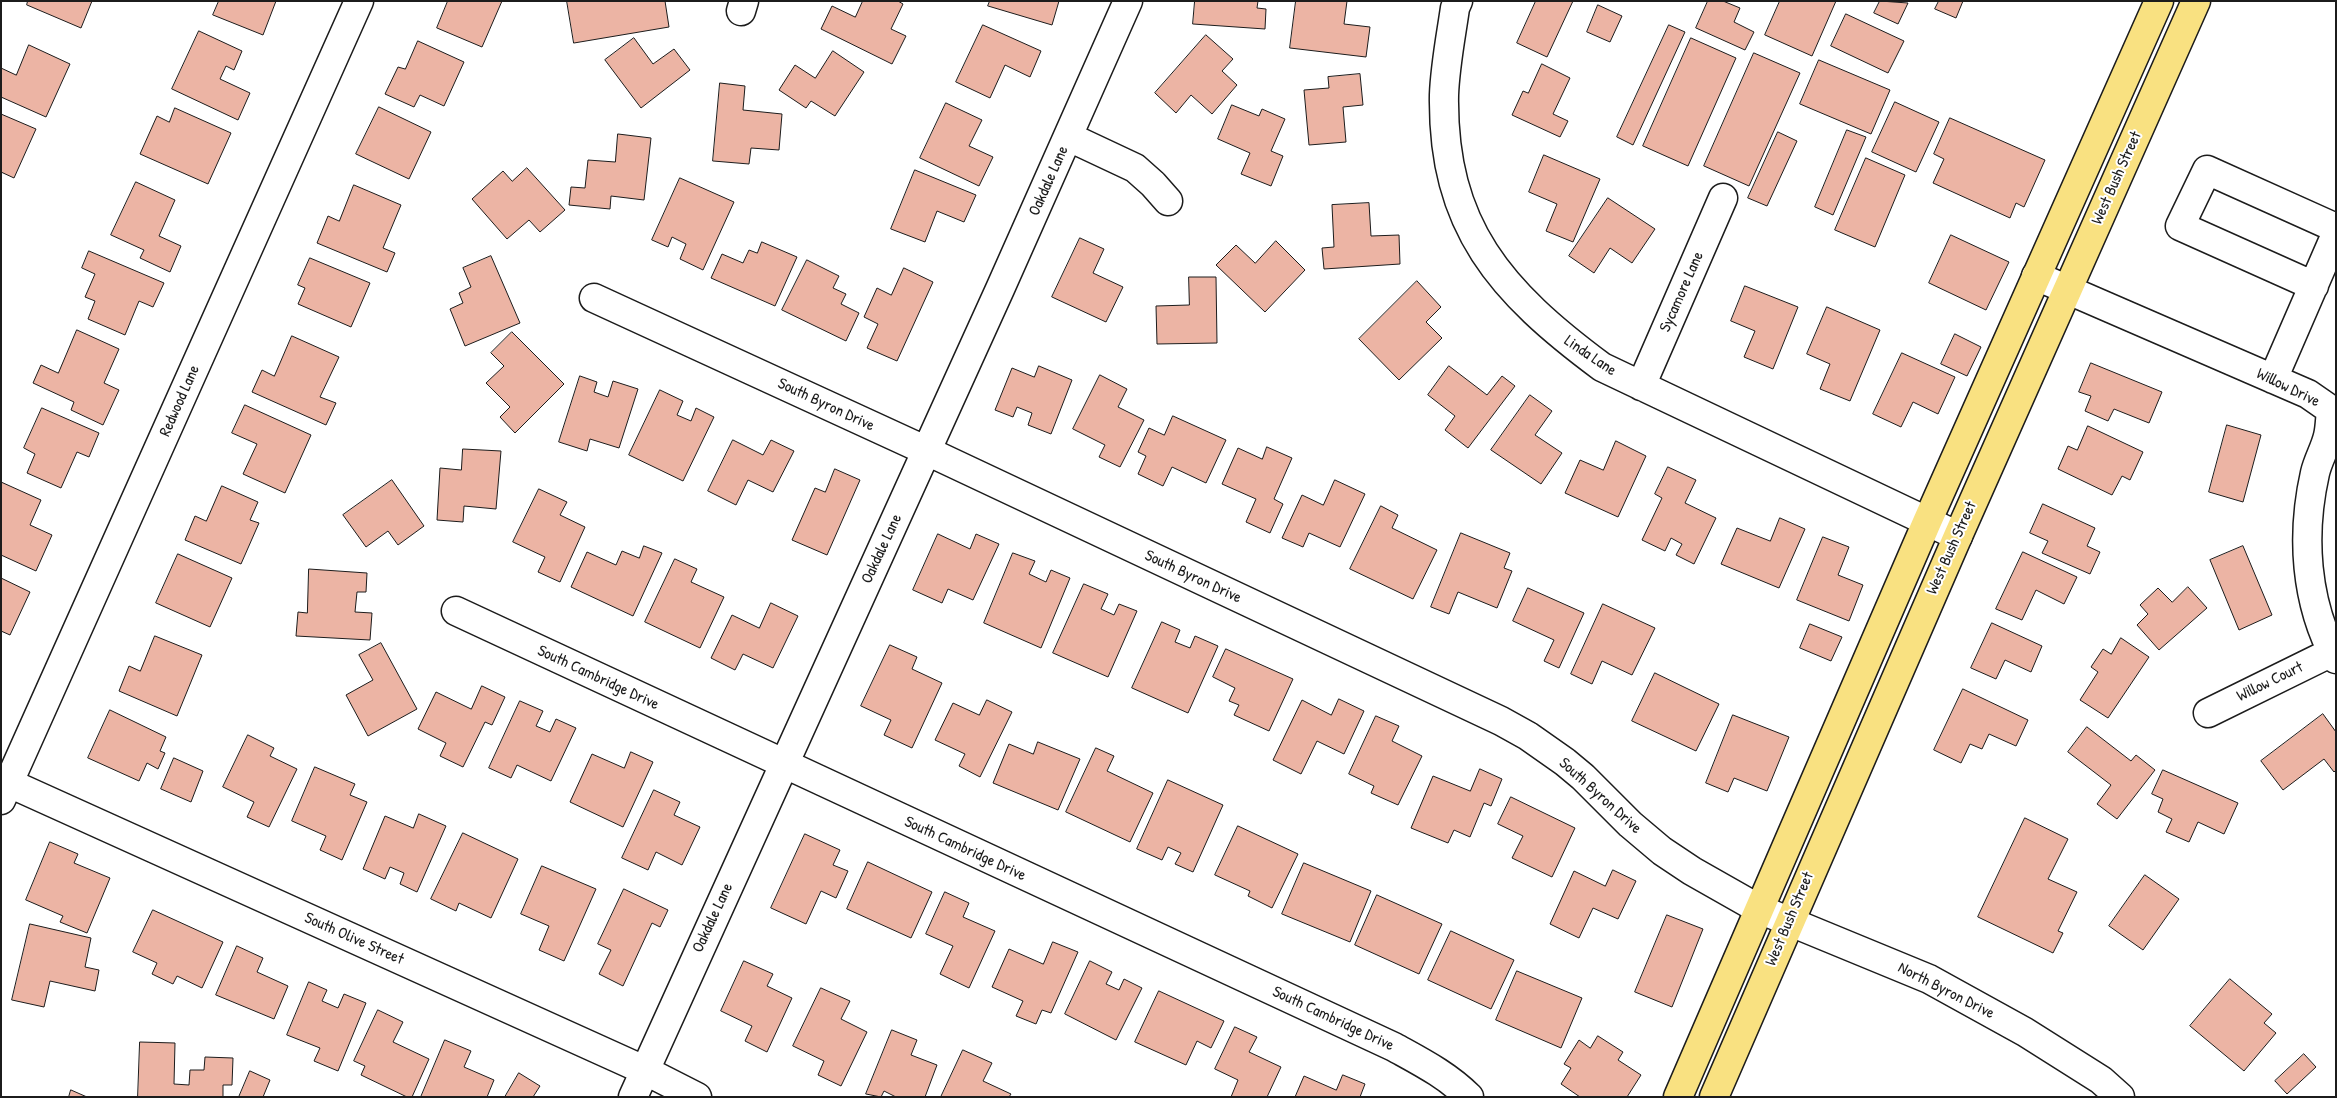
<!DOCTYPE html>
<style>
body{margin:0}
#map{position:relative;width:2337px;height:1098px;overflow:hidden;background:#fff;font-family:"Patrick Hand",sans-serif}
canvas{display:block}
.frame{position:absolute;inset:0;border:2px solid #1c1c1c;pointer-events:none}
</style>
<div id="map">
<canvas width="2337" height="1098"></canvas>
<div class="frame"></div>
</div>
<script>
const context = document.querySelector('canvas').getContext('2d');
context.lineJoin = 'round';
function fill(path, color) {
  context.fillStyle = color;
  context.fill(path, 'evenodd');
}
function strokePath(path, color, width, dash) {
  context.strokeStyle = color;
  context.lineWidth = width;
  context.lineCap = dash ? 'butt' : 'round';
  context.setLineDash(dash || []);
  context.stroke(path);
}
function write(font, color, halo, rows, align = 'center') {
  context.font = font + ' "Patrick Hand",sans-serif';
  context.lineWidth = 4;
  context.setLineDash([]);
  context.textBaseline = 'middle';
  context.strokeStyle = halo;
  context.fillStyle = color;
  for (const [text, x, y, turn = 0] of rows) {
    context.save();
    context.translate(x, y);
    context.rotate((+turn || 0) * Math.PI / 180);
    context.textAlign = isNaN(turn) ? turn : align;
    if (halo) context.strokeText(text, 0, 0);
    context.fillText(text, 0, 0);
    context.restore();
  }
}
const building = new Path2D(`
 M28 1H92L81 28 27 5Z
 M219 1H276L263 35 213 15Z
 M448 1H502L482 47 437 28Z
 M567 1H665L669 27 574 43Z
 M863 1H898L903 4 891 29 906 36 892 64 821 29 832 6 855 17Z
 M990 1H1059L1052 25 988 6Z
 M1195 1H1258L1257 8 1266 9 1265 29 1193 24Z
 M1296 1H1347L1344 24 1370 27 1366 57 1290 48Z
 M1536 1H1573L1547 57 1517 43Z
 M1708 1H1723L1740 8 1734 22 1754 32 1745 50 1696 28Z
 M1780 1H1836L1812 56 1765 35Z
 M1880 1 1908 3 1898 24 1874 13Z
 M1939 1H1963L1956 18 1935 9Z
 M1598 5 1622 16 1610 42 1587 32Z
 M1846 14 1904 41 1888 73 1831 46Z
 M983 25 1041 51 1030 77 1005 65 990 98 956 82Z
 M1669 25 1685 32 1633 145 1617 137Z
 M199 31 242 51 234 70 226 66 220 79 250 93 238 120 172 89Z
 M1206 35 1233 59 1222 71 1237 85 1212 114 1191 95 1176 113 1155 93Z
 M634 38 653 64 674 49 690 70 641 108 605 60Z
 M1691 38 1736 58 1688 166 1643 146Z
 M418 41 464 62 444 106 420 95 414 107 385 94 398 67 405 69Z
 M29 45 70 64 46 117 1 97V68L16 75Z
 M833 51 864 72 835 116 811 101 806 108 779 90 795 65 815 78Z
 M1754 53 1800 73 1749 186 1704 166Z
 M1819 60 1890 90 1871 134 1800 104Z
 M1542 64 1570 78 1553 114 1568 121 1560 137 1512 115 1523 91 1528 93Z
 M1360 74 1363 105 1343 107 1346 142 1309 145 1304 90 1329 88 1328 77Z
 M720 83 745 86 743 110 782 114 779 150 751 148 749 164 713 161Z
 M1895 102 1939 122 1916 172 1872 152Z
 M946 103 982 120 969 146 993 157 979 186 920 158Z
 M1232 105 1259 116 1262 109 1285 119 1271 151 1283 156 1271 186 1241 174 1250 153 1218 139Z
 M379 107 431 132 409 179 356 154Z
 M175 108 231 133 208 184 140 154 157 116 169 122Z
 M1 114 36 129 14 178 1 172Z
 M1950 118 2045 160 2024 207 2016 203 2010 218 1933 183 1944 159 1934 154Z
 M1847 130 1866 137 1833 215 1815 207Z
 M1778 132 1797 141 1767 206 1748 198Z
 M618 134 651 138 644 200 611 196 610 209 569 205 571 187 585 188 588 160 615 162Z
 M1544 155 1600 179 1573 242 1546 231 1557 204 1529 192Z
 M1866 158 1905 175 1875 247 1835 230Z
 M527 168 565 210 540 232 529 220 507 239 472 199 503 171 512 181Z
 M915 170 976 195 964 222 937 211 925 242 891 229Z
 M680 178 734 202 703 270 680 259 686 244 672 237 668 247 652 240Z
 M136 182 175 200 159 236 181 246 170 272 140 258 144 250 111 235Z
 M354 185 401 205 383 248 395 253 387 272 317 243 328 216 339 221Z
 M1608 198 1655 229 1632 263 1610 248 1594 273 1569 256Z
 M1369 203 1371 236 1399 235 1400 264 1324 269 1322 248 1334 247 1332 205Z
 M1951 235 2009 262 1986 310 1929 283Z
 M1080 238 1104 249 1093 273 1123 287 1106 322 1052 297Z
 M1276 241 1305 270 1265 312 1216 265 1236 245 1255 263Z
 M762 242 797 257 775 306 711 278 722 254 743 263 749 250 757 253Z
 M89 251 164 283 153 307 139 301 125 335 88 319 95 301 85 297 95 274 82 268Z
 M491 256 520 323 465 346 450 309 463 303 459 293 471 287 463 268Z
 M310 258 370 283 351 327 298 304 305 288 298 285Z
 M807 260 839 276 833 288 846 294 841 304 859 313 846 341 782 310Z
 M904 268 933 282 897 361 867 348 878 324 864 317 877 288 891 295Z
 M1189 277H1216L1217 343 1157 344 1156 306 1189 305Z
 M1417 281 1441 307 1426 322 1442 338 1399 380 1359 339Z
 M1745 286 1798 307 1773 369 1744 357 1755 331 1731 321Z
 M1827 307 1880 330 1850 401 1820 389 1830 364 1807 354Z
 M77 330 119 349 104 383 119 390 103 425 71 410 74 402 33 383 41 365 58 373Z
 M512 332 564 384 515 433 500 417 510 407 486 383 504 366 491 353Z
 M1955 334 1981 347 1967 376 1941 364Z
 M292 336 339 357 320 397 336 403 326 425 252 392 262 370 274 376Z
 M1902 353 1955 377 1938 414 1913 402 1901 427 1873 414Z
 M2091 363 2162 392 2149 423 2114 409 2108 421 2085 411 2091 396 2079 392Z
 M1039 366 1072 380 1051 434 1028 425 1032 413 1017 407 1013 417 995 410 1012 368 1034 377Z
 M1449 366 1487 395 1502 376 1515 386 1468 448 1445 430 1455 416 1428 395Z
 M1100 375 1127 389 1118 407 1144 420 1120 467 1099 457 1105 445 1073 429Z
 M580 376 597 382 594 392 608 397 613 381 638 389 619 448 590 439 587 451 559 442Z
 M660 390 683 401 677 415 691 421 696 408 714 417 683 481 629 455Z
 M1530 395 1552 411 1535 435 1562 453 1541 484 1491 450Z
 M245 405 311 435 285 493 243 474 257 444 232 433Z
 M42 408 99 433 89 457 77 452 61 488 27 473 35 454 24 448Z
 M1173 416 1226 440 1206 483 1172 467 1163 486 1138 474 1146 456 1138 452 1149 428 1164 435Z
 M2227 425 2261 435 2243 502 2209 492Z
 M2088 426 2143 452 2130 480 2122 476 2112 495 2058 469 2068 446 2077 450Z
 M733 440 763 455 771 440 794 451 773 492 748 480 736 505 708 491Z
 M1616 441 1646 456 1618 517 1565 493 1580 460 1603 470Z
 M1267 447 1292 458 1274 499 1283 504 1270 533 1246 522 1256 499 1222 484 1238 448 1262 459Z
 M463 449 501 451 496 509 464 506 463 522 437 520 440 468 461 470Z
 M1668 467 1696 480 1685 503 1716 518 1694 564 1676 555 1682 544 1671 538 1665 551 1642 540 1662 498 1655 494Z
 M835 469 860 480 827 555 792 540 815 488 825 492Z
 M392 480 424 526 398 545 388 531 366 547 343 515Z
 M1335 480 1365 494 1340 547 1309 533 1303 547 1282 538 1302 495 1323 505Z
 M1 482 41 500 30 525 52 535 36 571 1 555Z
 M222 486 258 502 250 520 259 523 241 564 185 540 195 516 206 521Z
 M539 489 567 502 560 515 585 527 560 582 538 572 545 557 513 542Z
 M2043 504 2095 528 2087 546 2100 552 2090 574 2042 553 2048 541 2030 533Z
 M1381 506 1398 515 1392 528 1437 550 1413 599 1350 569Z
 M1780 518 1805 529 1779 588 1721 564 1737 528 1770 541Z
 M1461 533 1510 553 1504 568 1512 571 1497 608 1458 592 1449 614 1431 607Z
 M938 534 970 549 976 534 999 544 973 600 948 589 942 603 913 590Z
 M1823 537 1849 547 1838 575 1863 585 1849 621 1797 600Z
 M644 546 662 553 633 616 571 587 587 552 616 565 622 551 639 558Z
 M2243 546 2272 615 2239 630 2210 560Z
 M2023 552 2077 577 2064 604 2036 590 2022 620 1996 609Z
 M1013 553 1035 561 1029 574 1046 582 1051 570 1070 578 1041 648 984 623Z
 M178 554 232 578 210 627 156 603Z
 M675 559 697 569 691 582 724 597 700 648 645 622Z
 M309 569 367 573 366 592H357L355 612 372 613 370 640 296 636 298 612 307 613Z
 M1 578 30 592 10 635 1 631Z
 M1084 584 1108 594 1101 609 1114 615 1119 604 1137 611 1108 677 1053 653Z
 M2188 587 2207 608 2159 650 2137 625 2148 614 2140 605 2158 588 2172 602Z
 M1528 588 1584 613 1559 668 1544 661 1554 640 1513 621Z
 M771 603 798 616 773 668 743 654 735 670 711 658 732 615 759 628Z
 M1603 604 1655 628 1632 675 1602 661 1592 684 1571 674Z
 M1162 622 1180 630 1175 642 1190 648 1195 636 1218 646 1188 713 1132 688Z
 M1992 623 2042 646 2031 672 2005 660 1996 679 1971 668Z
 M1810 624 1842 637 1831 661 1800 648Z
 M155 636 202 655 177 716 119 691 129 666 140 671Z
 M2121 638 2149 657 2108 718 2080 700 2098 672 2091 667 2103 649 2111 654Z
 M381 643 417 709 368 736 346 695 373 680 359 655Z
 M890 645 917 657 912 669 942 683 912 748 884 735 891 720 861 706Z
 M1226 649 1293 679 1269 731 1234 715 1239 705 1229 701 1235 688 1213 677Z
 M1655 673 1719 704 1696 751 1632 721Z
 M482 686 505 697 492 725 485 722 463 767 440 756 446 743 418 729 436 692 471 709Z
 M1963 689 2028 720 2016 746 1989 734 1982 749 1970 744 1961 763 1934 750Z
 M1339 699 1364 711 1344 754 1317 741 1301 774 1273 760 1302 700 1331 715Z
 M987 700 1012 712 980 777 959 766 965 754 935 740 953 703 979 715Z
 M520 701 543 711 536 726 550 732 556 719 576 728 551 781 517 765 511 778 489 768Z
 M110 710 166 737 160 751 165 753 158 769 147 763 139 781 88 758Z
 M2323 714 2336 732V770L2334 772 2324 759 2283 790 2261 761Z
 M1733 715 1789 737 1767 791 1734 778 1728 792 1706 783Z
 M1376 716 1399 726 1392 741 1422 756 1398 805 1371 793 1374 786 1349 774Z
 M2087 727 2131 761 2136 755 2155 770 2117 819 2097 804 2111 785 2068 752Z
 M248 735 274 748 270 756 297 769 269 827 247 817 254 802 223 787Z
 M1038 742 1080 759 1058 810 993 783 1009 744 1033 754Z
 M1096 748 1114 756 1107 771 1153 793 1130 842 1066 812Z
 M631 752 653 762 623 827 570 802 592 754 624 768Z
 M174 758 203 771 191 802 161 789Z
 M315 767 355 784 350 795 367 802 342 860 320 850 326 836 292 821Z
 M1480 769 1502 779 1491 806 1484 803 1470 837 1454 830 1448 843 1411 828 1433 776 1470 791Z
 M2163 770 2238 803 2224 834 2198 822 2189 842 2166 832 2172 819 2158 812 2163 799 2152 794Z
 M1168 780 1223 805 1193 872 1175 864 1181 853 1168 847 1162 860 1137 849Z
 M654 790 680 802 674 815 700 827 682 865 656 852 648 870 622 858Z
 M1511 797 1575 828 1552 877 1512 858 1523 836 1498 824Z
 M419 814 446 826 417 892 400 884 404 873 390 867 385 879 363 869 385 816 413 828Z
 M2025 818 2068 839 2048 879 2077 892 2058 931 2063 933 2053 953 1978 917Z
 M1238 826 1298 854 1272 908 1248 896 1250 891 1215 875Z
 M463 833 518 859 491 918 459 903 456 911 431 899Z
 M805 834 840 850 833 865 848 871 836 898 821 891 806 924 771 908Z
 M50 842 78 854 74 863 110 878 87 933 60 922 63 916 26 900Z
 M868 862 932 892 911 938 847 909Z
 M1304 863 1371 891 1350 942 1282 914Z
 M542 866 596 889 564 961 539 950 549 926 521 914Z
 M1613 870 1636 881 1618 919 1593 908 1579 938 1550 924 1574 871 1605 886Z
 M2145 875 2179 899 2143 950 2109 926Z
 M624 889 668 910 660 927 652 923 623 986 599 974 611 950 598 944Z
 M945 892 969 903 963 917 995 931 969 988 940 974 953 946 926 934Z
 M1377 895 1442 924 1419 974 1355 945Z
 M153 910 223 942 202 988 177 976 173 984 152 974 157 963 133 952Z
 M1667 915 1703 929 1672 1007 1635 992Z
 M30 924 91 938 85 967 99 970 95 991 50 981 44 1007 12 1000Z
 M1451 931 1514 960 1491 1009 1428 980Z
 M1053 942 1078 952 1051 1013 1042 1010 1036 1024 1016 1016 1023 1001 992 987 1009 949 1043 964Z
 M237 946 263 958 257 972 288 986 274 1019 216 995Z
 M744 961 773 974 767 986 792 998 767 1052 745 1041 752 1026 721 1011Z
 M1090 961 1112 972 1106 984 1119 990 1124 979 1142 988 1116 1040 1065 1014Z
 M1517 971 1582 998 1561 1048 1496 1020Z
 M2230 979 2272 1014 2264 1023 2276 1033 2244 1071 2190 1026Z
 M309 982 327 990 322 1001 338 1008 344 994 366 1003 338 1071 314 1061 320 1048 287 1035Z
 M821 988 850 1001 841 1019 867 1032 841 1086 818 1075 824 1061 793 1046Z
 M1159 991 1224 1021 1211 1048 1197 1041 1186 1065 1135 1042Z
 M378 1010 403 1022 393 1042 429 1059 412 1097H407L361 1075 365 1066 354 1061Z
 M1235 1027 1257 1037 1249 1052 1281 1067 1267 1097H1231L1238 1080 1215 1069Z
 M892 1030 917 1040 911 1055 937 1065 925 1097H896L884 1091 881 1097 866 1094Z
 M1598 1036 1623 1052 1618 1060 1641 1075 1627 1097H1580L1561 1084 1571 1068 1564 1064 1579 1040 1590 1048Z
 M445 1040 471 1051 464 1067 494 1080 487 1097H421Z
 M140 1042 175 1043 174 1084 189 1085 190 1070H204L205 1057 233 1058 232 1085H223V1097H138Z
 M963 1050 992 1063 983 1081 1011 1094 1009 1097H941Z
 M2304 1054 2316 1067 2287 1094 2275 1081Z
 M250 1071 270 1080 263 1097H239Z
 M519 1073 540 1086 533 1097H505Z
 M1343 1075 1365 1084 1360 1097H1295L1304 1076 1336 1090Z
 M71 1090 87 1097H69Z`);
fill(building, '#ecb4a4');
strokePath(building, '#1c1c1c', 1);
const minor = new Path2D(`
 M1458 1 1455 8C1451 36 1445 66 1444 95 1442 227 1501 292 1602 367L1958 536
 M741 11 744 1
 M1069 137 1135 168 1153 184 1168 201
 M2036 276 2308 394 2331 410C2330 418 2330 428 2328 436 2325 449 2318 460 2315 473 2301 535 2305 602 2336 659
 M2314 286 2180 226 2207 170 2336 228
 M594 298 927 451 1501 721 1528 736 1565 762 1583 777 1630 824 1662 851 1692 871 1759 909 1929 979 2025 1032 2101 1080 2120 1097
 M2273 379 2336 234
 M1641 386 1723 198
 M456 611 1394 1047C1421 1062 1447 1075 1469 1097
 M2208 713 2332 652
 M9 783 644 1070 697 1097
 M1 800 359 1
 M633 1097 1000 289 1128 1`);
const major = new Path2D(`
 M1678 1097 1927 522 2159 1
 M1714 1097 1958 536 2196 1`);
strokePath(minor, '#1c1c1c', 31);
strokePath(major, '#1c1c1c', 31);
strokePath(minor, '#fff', 28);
strokePath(major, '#f9e181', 28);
write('16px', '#1c1c1c', '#fff', [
 ["West Bush Street",2117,178,-66],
 ["Oakdale Lane",1049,181,-66],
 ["Sycamore Lane",1682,292,-66],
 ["Linda Lane",1590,356,34],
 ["Willow Drive",2288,388,26],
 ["Redwood Lane",180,401,-66],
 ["South Byron Drive",826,405,25],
 ["West Bush Street",1952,548,-66],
 ["Oakdale Lane",882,549,-65],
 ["South Byron Drive",1193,577,25],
 ["South Cambridge Drive",598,678,25],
 ["Willow Court",2270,682,-26],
 ["South Byron Drive",1600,796,42],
 ["South Cambridge Drive",965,849,25],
 ["Oakdale Lane",713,918,-65],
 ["West Bush Street",1790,919,-67],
 ["South Olive Street",354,939,24],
 ["North Byron Drive",1946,991,27],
 ["South Cambridge Drive",1333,1019,25]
]);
</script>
